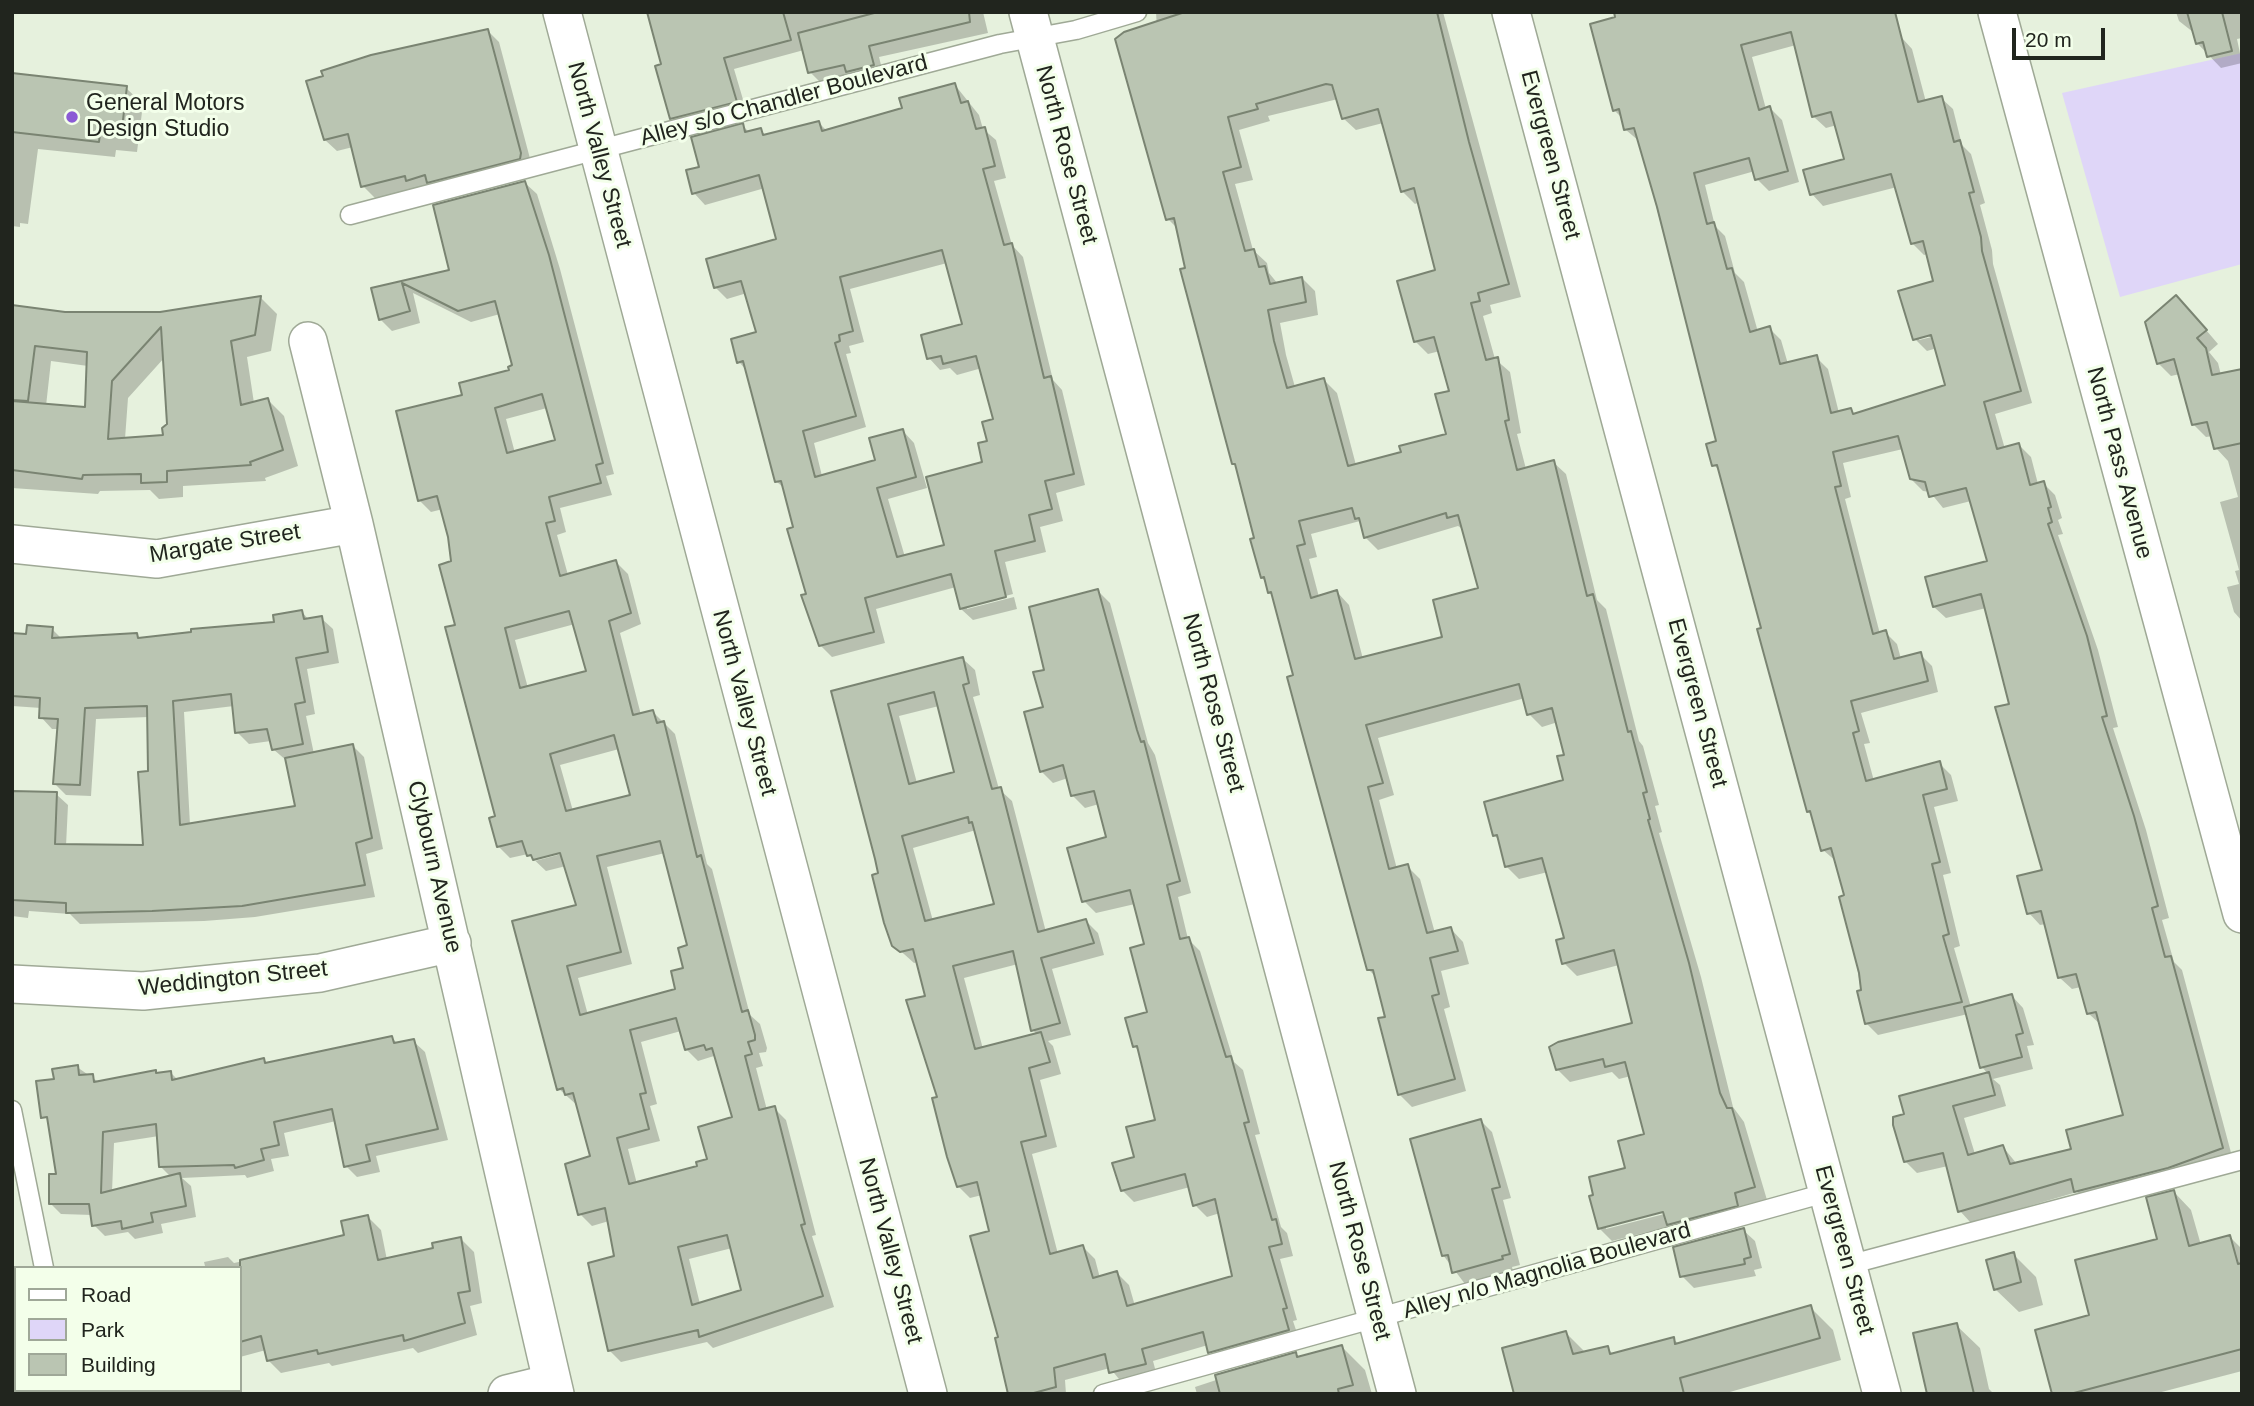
<!DOCTYPE html>
<style>
body{margin:0}
#map{position:relative;width:2254px;height:1406px;overflow:hidden;background:#e6f1dd;font-family:Helvetica,sans-serif}
canvas{display:block}
.frame{position:absolute;inset:0;border:14px solid #21251e;pointer-events:none}
.legend{position:absolute;left:14px;top:1266px;width:228px;height:126px;box-sizing:border-box;background:#f3ffea;border:2px solid #9fa898;margin:0;padding:9px 12px;list-style:none;font-size:21px;color:#21251e}
.legend li{display:flex;align-items:center;gap:14px;height:35px}
.legend b{width:35px;border:2px solid #9fa898}
.scale{position:absolute;left:2012px;top:28px;width:93px;height:32px;box-sizing:border-box;border:4px solid #21251e;border-top:0;padding-left:9px;font-size:21px;line-height:24px;white-space:nowrap;color:#21251e;-webkit-text-stroke:5px #f3ffea;paint-order:stroke}
</style>
<div id="map">
<canvas width="2254" height="1406"></canvas>
<div class="frame"></div>
<ul class="legend">
<li><b style="height:9px;background:#fff"></b>Road</li>
<li><b style="height:19px;background:#dfd6f8"></b>Park</li>
<li><b style="height:19px;background:#bac5b2"></b>Building</li>
</ul>
<div class="scale">20 m</div>
</div>
<script>
const context = document.querySelector('canvas').getContext('2d');
context.lineJoin = 'round';
function fill(path, color) {
  context.fillStyle = color;
  context.fill(path, 'evenodd');
}
function strokePath(path, color, width, dash) {
  context.strokeStyle = color;
  context.lineWidth = width;
  context.lineCap = dash ? 'butt' : 'round';
  context.setLineDash(dash || []);
  context.stroke(path);
}
function write(font, color, halo, rows, align = 'center') {
  context.font = font + ' Helvetica,sans-serif';
  context.lineWidth = 6;
  context.setLineDash([]);
  context.textBaseline = 'middle';
  context.strokeStyle = halo;
  context.fillStyle = color;
  for (const [text, x, y, turn = 0] of rows) {
    context.save();
    context.translate(x, y);
    context.rotate((+turn || 0) * Math.PI / 180);
    context.textAlign = isNaN(turn) ? turn : align;
    if (halo) context.strokeText(text, 0, 0);
    context.fillText(text, 0, 0);
    context.restore();
  }
}
fill(new Path2D(`
 M2242 53V264L2120 297 2062 93Z`), '#dfd6f8');
fill(new Path2D(`
 M649 12H983L988 33 879 57 884 77 821 83 810 72 804 50 734 69 747 113 683 130 672 118 663 66Z
 M1156 12H1443L1521 297 1490 305 1492 313 1483 316 1495 359 1510 372 1521 433 1517 434 1526 469 1553 462 1566 474 1597 600 1606 609 1639 741 1643 746 1659 805 1655 806 1662 832 1659 833 1701 977 1733 1107 1744 1122 1767 1200 1747 1205 1750 1218 1681 1237 1670 1226 1612 1241 1599 1228 1646 1135 1631 1076 1619 1079 1612 1072 1570 1082 1557 1069 1634 1025 1619 965 1577 976 1564 963 1566 939 1548 872 1519 879 1507 867 1500 841 1494 835 1565 782 1566 756 1558 722 1542 727 1529 714 1525 698 1378 738 1394 795 1379 800 1397 869 1407 866 1420 879 1435 933 1451 929 1463 942 1469 964 1441 971 1450 1007 1444 1009 1466 1091 1412 1107 1399 1094 1376 977 1369 970 1274 597 1262 577 1256 540 1237 467 1233 463 1178 229 1168 219ZM1338 99 1343 118 1356 130 1383 123 1402 191 1415 204 1420 202 1437 272 1415 341 1428 354 1440 351 1451 392 1448 435 1403 453 1356 465 1337 393 1324 380 1295 387 1286 355 1280 323 1318 315 1315 291 1302 278 1278 284 1269 273 1267 263 1253 250 1235 184 1253 180 1239 130 1270 121 1268 116ZM1360 521 1365 537 1378 550 1458 526 1464 530 1480 590 1444 638 1363 659 1349 605 1337 592 1319 597 1309 559 1317 557 1311 534ZM1671 1208 1672 1212 1606 1229V1225Z
 M2176 12H2242V38L2237 39 2242 63 2221 68 2197 43 2193 32 2179 21Z
 M1592 26 1893 28 1912 49 1926 102 1941 98 1953 109 1962 145 1971 154 1985 203 1980 205 1992 250 1993 264 2032 403 1995 414 2005 449 2019 445 2031 457 2038 484 2043 483 2055 495 2062 518 2058 520 2063 534 2058 535 2098 650 2118 727 2113 728 2146 830 2169 918 2162 920 2174 962 2182 970 2233 1160 2087 1203 2077 1192 1971 1223 1960 1211 1948 1166 1917 1173 1905 1161 1906 1115 1988 1074 1982 1067 1968 1014 1878 1035 1866 1023 1846 897 1837 862 1823 850 1813 815 1809 811 1721 472 1714 465 1718 442 1639 141 1626 130 1623 119 1614 110ZM1796 45 1814 117 1826 128 1837 125 1846 160 1812 194 1823 206 1897 187 1912 243 1924 255 1928 254 1936 282 1915 339 1927 351 1937 348 1947 386 1856 415 1850 410 1839 413 1828 369 1816 357 1788 364 1781 340 1769 328 1758 332 1744 282 1735 273 1725 236 1715 226 1705 185 1755 171 1757 179 1769 191 1799 182 1782 120 1770 108 1766 109 1752 57ZM1939 331 1940 335 1919 340V337ZM1903 449 1911 479 1923 491 1930 492 1943 508 1971 501 1989 562 1934 607 1946 618 1986 608 2012 705 2045 871 2029 913 2040 925 2046 924 2060 978 2072 989 2081 987 2088 1013 2101 1025 2125 1116 2074 1150 2017 1164 2003 1147 1975 1154 1964 1118 2006 1106 2000 1085 1993 1079 2033 1069 2027 1046 2034 1045 2023 1008 2012 996 1971 1007 1954 948 1960 946 1943 875 1951 873 1934 807 1958 801 1951 775 1939 763 1874 781 1864 744 1870 743 1861 713 1938 692 1932 666 1920 654 1901 659 1897 644 1885 632 1880 634 1845 499 1851 497 1843 463Z
 M488 31 499 42 532 166 419 191 415 188 375 198 363 186 353 147 337 151 325 140Z
 M12 74 126 88 143 104 137 152 116 150 115 157 38 149 28 224 20 223V227L12 226Z
 M955 85 979 115 983 129 996 140 1006 178 994 181 1012 245 1023 257 1053 380 1062 390 1085 485 1056 493 1063 521 1040 527 1046 552 1005 562 1013 594 967 606V609L1014 597 1017 609 973 620 961 609 956 587 876 609 885 643 832 657 820 645 785 489 777 482 747 371 739 362 758 334 747 293 727 299 715 287 778 240 765 188 705 205 694 193 701 168 742 125 749 132 760 130 766 136 819 123 827 131 904 109ZM947 263 965 325 929 358 940 370 950 368 957 375 982 368 995 421 984 463 946 546 905 557 888 499 927 488 914 443 903 431 877 462 822 476 814 443 866 427 846 354 851 353 849 346 864 342 850 289Z
 M525 183 537 194 560 269 614 474 606 476 612 495 560 508 566 532 557 535 568 575 616 562 628 574 641 624 620 633 641 715 653 712 675 734 707 864 712 869 750 1015 760 1024 767 1048 766 1052 759 1053 763 1066 756 1068 767 1110 774 1108 786 1120 816 1235 812 1236 834 1307 713 1348 707 1342 621 1362 609 1350 616 1257 609 1221 592 1226 580 1214 592 1157 579 1107 559 1089 514 923 578 906 566 866 546 871 528 854 510 858 499 847 497 817 457 626 450 536 443 509 431 512 419 500 464 396 514 367 500 314 471 322 413 293 420 323 392 331 380 319 373 289 451 271ZM547 408 557 441 515 453 506 419ZM575 624 588 672 528 688 515 640ZM619 749 632 796 573 811 560 765ZM568 849 569 852 535 861V858ZM665 853 689 947 677 990 588 1015 578 978 632 964 607 867ZM681 1031 686 1049 698 1061 714 1056 717 1059 734 1119 710 1160 699 1168 637 1184 628 1149 660 1141 650 1106 657 1104 641 1042ZM732 1248 743 1291 700 1304 689 1259Z
 M261 298 277 314 271 351 247 357 254 403 268 400 284 416 298 466 265 478 266 481 183 486V497L159 499 150 490 100 491 98 494 12 488V307L65 313 121 315 186 311ZM165 357 169 425 165 436 125 439 128 398ZM51 361 88 366 86 409 46 406Z
 M2189 310 2218 344 2209 352 2218 363 2221 375 2242 370V621L2234 612 2227 587 2239 584 2235 571 2239 570 2220 502 2238 497 2228 461 2216 448 2213 436 2206 437 2193 424 2180 374 2171 376 2158 363Z
 M1098 591 1110 603 1148 743 1155 755 1191 893 1178 897 1188 939 1200 951 1234 1062 1243 1070 1260 1134 1255 1135 1281 1227 1287 1233 1293 1256 1280 1259 1297 1320 1293 1321 1300 1342 1222 1364 1208 1345 1153 1361 1157 1376 1123 1384 1110 1368 1065 1380 1066 1394H1010L1000 1338 991 1232 982 1195 970 1198 958 1186 939 1098 927 997 918 962 914 963 894 945 880 875 834 692 963 659 975 670 980 695 973 697 999 789 1012 801 1046 932 1086 921 1098 933 1104 955 1052 969 1071 1035 1048 1041 1053 1046 1061 1074 1040 1080 1057 1147 1032 1154 1058 1254 1083 1247 1095 1259 1100 1278 1117 1273 1129 1285 1135 1306 1234 1278 1220 1213 1207 1217 1195 1205 1190 1187 1134 1202 1122 1190 1157 1121 1140 1052 1134 1046 1149 1013 1146 945 1135 904 1096 913 1084 901 1108 839 1099 804 1085 808 1073 796 1068 778 1053 783 1041 771 1046 671ZM939 706 956 773 917 783 899 716ZM976 830 996 905 933 921 913 848ZM1018 964 1033 1030 1037 1035 983 1049 964 978Z
 M302 612 309 620 321 618 333 629 339 663 307 669 315 714 306 716 314 754 352 745 364 757 383 849 366 854 375 897 255 917 204 921 80 924 70 914 29 911 28 918 12 916V791L56 794 68 805 66 846H145L150 773 149 717 96 719 91 796 66 795 55 784 59 729H52L41 717V708L12 706V633L28 635 52 629 62 639 136 635 140 639 276 624ZM234 706 237 732 249 744 271 741 273 749 287 761 297 808 190 825 184 712Z
 M392 1038 398 1044 413 1041 425 1052 448 1140 376 1156 380 1172 357 1177 346 1166 336 1121 284 1133 289 1156 271 1159 274 1171 247 1178 245 1175 182 1178 191 1186 196 1217 161 1224 163 1233 135 1239 128 1232 105 1236 94 1225 92 1215 61 1214 50 1203 58 1176 52 1134 54 1071 77 1067 100 1083 155 1072H170L178 1080 263 1060 268 1064ZM159 1136 161 1167 171 1177 112 1192 114 1143Z
 M1481 1121 1492 1132 1511 1198 1503 1200 1520 1265 1512 1267 1513 1271 1465 1284 1443 1255Z
 M2174 1192 2191 1210 2201 1245 2230 1237 2242 1249V1371L2154 1394H2054L2091 1317 2159 1240Z
 M368 1217 381 1230 387 1260 435 1249 461 1239 474 1252 482 1303 470 1306 477 1335 418 1353 413 1348 332 1366 329 1363 281 1373 268 1360 266 1350 240 1357V1268H199L205 1266 204 1262 228 1257 234 1263 290 1251 346 1236Z
 M1743 1230 1755 1241 1762 1268 1754 1270 1756 1276 1694 1288 1682 1276Z
 M2013 1254 2036 1277 2043 1305 2019 1312 1995 1289Z
 M12 1301V1317H16V1357H12Z
 M1810 1307 1833 1330 1841 1360 1723 1394H1516L1566 1333 1586 1353 1607 1348 1614 1355 1673 1339 1679 1344Z
 M1956 1325 1980 1348 1989 1389 1994 1394H1929Z
 M1342 1347 1365 1370 1372 1394H1197L1195 1387 1295 1354 1299 1358Z`), '#0003');
const building = new Path2D(`
 M647 12H783L791 40 724 58 737 102 670 119 655 66 661 64Z
 M878 12H969L970 22 869 46 874 65 846 72 844 65 808 73 798 33Z
 M1185 12H1437L1469 142 1509 284 1478 293 1480 301 1471 303 1486 360 1498 357 1509 420 1505 421 1517 470 1554 460 1587 596 1593 594 1628 732 1631 731 1647 792 1643 793 1650 819 1648 820 1689 963 1720 1093 1727 1108H1732L1755 1187 1735 1193 1738 1206 1667 1225 1663 1212 1598 1229 1589 1196 1593 1195 1589 1177 1625 1168 1618 1141 1644 1134 1625 1062 1605 1067 1603 1059 1556 1070 1549 1047 1558 1042 1632 1023 1614 950 1562 964 1556 940 1564 938 1542 858 1505 867 1497 835 1493 836 1484 802 1563 780 1557 756 1564 755 1552 708 1527 715 1519 684 1366 725 1383 783 1368 787 1389 869 1408 864 1427 933 1451 927 1458 951 1430 958 1439 994 1432 996 1455 1079 1398 1095 1378 1018 1385 1017 1373 970H1367L1301 729 1287 677 1293 675 1271 592 1268 593 1264 577 1261 578 1250 539 1254 538 1235 464H1232L1180 269 1185 268 1174 218 1166 220 1115 39 1124 32ZM1326 84 1332 85 1342 119 1378 109 1401 192 1414 188 1435 270 1397 281 1414 342 1434 337 1449 391 1435 394 1446 434 1399 446 1401 452 1348 466 1324 378 1287 388 1274 341 1268 310 1306 302 1302 277 1270 284 1265 266 1259 267 1254 249 1245 251 1223 172 1241 167 1228 117 1258 109 1256 104ZM1352 508 1355 519 1359 518 1364 538 1446 513 1447 518 1458 515 1478 588 1433 600 1442 637 1355 659 1337 590 1311 598 1297 546 1305 544 1299 521Z
 M1614 12H1895L1918 102 1942 96 1954 142 1960 140 1974 192 1969 193 1981 237 1982 251 2021 391 1984 402 1997 449 2019 443 2030 485 2044 481 2051 507 2048 508 2052 522 2048 524 2087 636 2107 716 2102 717 2134 816 2158 906 2152 908 2165 957 2171 956 2223 1148 2168 1168 2074 1192 2071 1179 1958 1212 1943 1153 1904 1162 1893 1125V1117L1904 1114 1899 1096 1989 1072 1995 1095 1953 1106 1968 1155 2003 1145 2010 1164 2071 1149 2066 1130 2123 1115 2096 1012 2087 1014 2076 974 2058 978 2041 911 2027 914 2017 876 2042 870 1995 707 2009 704 1981 594 1933 607 1925 577 1987 561 1966 488 1929 497 1925 482 1910 479 1898 436 1833 452 1841 486 1835 487 1873 634 1886 630 1894 659 1921 652 1928 681 1851 701 1859 731 1853 733 1866 781 1940 761 1947 789 1923 795 1940 862 1932 864 1949 934 1943 936 1962 1002 1865 1024 1857 991 1861 990 1859 973 1839 897 1844 895 1831 848 1821 851 1810 811 1807 812 1757 629 1761 628 1717 465 1712 466 1706 444 1716 441 1657 207 1634 128 1624 130 1619 109 1613 111 1590 24 1615 17ZM1791 32 1812 117 1831 112 1844 159 1803 170 1810 195 1891 174 1911 244 1923 241 1933 281 1898 291 1913 340 1931 335 1945 385 1853 414 1851 408 1831 413 1817 355 1780 364 1770 326 1750 332 1732 268 1727 269 1714 222 1707 224 1694 173 1749 158 1755 180 1788 171 1770 106 1759 110 1741 45Z
 M2187 12H2222L2232 51 2207 57 2203 42 2196 44Z
 M488 29 521 153 520 159 427 183 425 175 406 181 405 176 361 187 348 134 324 140 306 81 323 76 321 71 371 55Z
 M12 73 127 86 121 137 100 134 99 142 12 132Z
 M955 83 961 103 968 101 976 129 985 127 995 166 983 169 1004 245 1012 243 1044 378 1051 376 1074 474 1045 481 1052 509 1029 515 1035 541 995 551 1006 597 960 609 951 574 865 598 874 632 819 646 801 595 806 594 787 529 793 527 781 481 775 482 743 361 737 363 731 339 756 332 741 281 714 288 706 259 776 239 759 175 692 194 686 170 699 167 691 137 743 123 745 132 761 128 763 135 819 121 822 131 902 108 899 98ZM942 250 962 324 921 335 927 359 941 356 943 364 976 356 993 419 982 422 987 441 978 443 982 462 926 477 944 545 897 557 877 488 916 477 903 429 869 438 875 460 815 477 803 431 856 416 835 343 840 341 839 335 853 331 840 277Z
 M525 181 549 255 603 463 596 465 601 483 549 497 555 521 546 523 560 576 616 560 631 613 609 621 633 715 653 710 657 723 664 721 697 857 701 855 742 1012 748 1010 755 1035V1040L748 1042 752 1054 745 1056 759 1110 775 1106 805 1224 801 1225 823 1296 699 1337 698 1330 608 1351 588 1263 614 1256 605 1208 578 1215 565 1164 590 1156 573 1093 565 1095 563 1088 557 1090 512 921 576 905 560 853 533 860 531 855 527 856 522 841 497 847 489 818 495 816 445 627 455 625 439 565 451 561 448 537 437 496 418 501 396 411 462 395 459 383 509 370 508 367 512 365 495 301 458 311 402 283 410 311 379 320 371 288 449 270 433 205ZM542 394 555 440 507 453 495 408ZM569 611 586 671 520 688 505 628ZM614 735 630 795 566 811 550 754ZM660 841 687 945 678 948 683 968 671 971 675 989 580 1015 567 966 621 952 597 856ZM676 1018 685 1050 704 1045 706 1050 712 1048 732 1117 698 1127 707 1159 696 1162 697 1166 629 1184 617 1138 649 1129 640 1094 646 1093 630 1030ZM727 1235 741 1290 692 1305 678 1247Z
 M2176 295 2207 330 2197 338 2206 348 2212 375 2242 369V443L2214 449 2207 422 2192 425 2174 359 2157 364 2145 322Z
 M261 296 255 335 231 341 241 405 268 398 283 450 250 462 251 465 167 471V482L141 483V474L83 475 82 479 12 470V401L85 407 87 352 35 346 28 401 12 400V305L65 312H160ZM161 327 167 424 162 428 163 435 108 439 112 381Z
 M1098 589 1137 730 1141 742 1144 741 1180 881 1167 885 1180 939 1189 937 1226 1057 1231 1056 1249 1122 1244 1123 1272 1220 1276 1219 1282 1244 1269 1247 1287 1308 1283 1309 1289 1330 1208 1353 1203 1332 1142 1349 1146 1364 1109 1373 1105 1354 1054 1368 1056 1387 1030 1394H1008L995 1338 998 1337 970 1236 989 1231 977 1182 957 1187 947 1157 932 1098 937 1097 906 1000 925 996 913 949 900 952 892 946 884 923 872 875 878 873 875 859 831 691 963 657 969 683 963 685 992 789 1001 787 1038 932 1086 919 1094 943 1041 958 1060 1023 1031 1031 1013 951 953 966 975 1049 1041 1032 1050 1062 1029 1068 1046 1136 1021 1142 1050 1254 1083 1245 1093 1278 1117 1271 1127 1306 1232 1276 1215 1199 1193 1206 1185 1174 1121 1191 1112 1163 1134 1157 1126 1127 1155 1120 1137 1046 1133 1047 1125 1018 1147 1012 1130 948 1144 944 1130 890 1082 902 1067 848 1106 837 1094 791 1071 796 1063 765 1040 772 1024 712 1043 707 1033 672 1044 670 1029 607ZM934 692 954 772 909 784 888 704ZM968 817 969 823 972 822 994 904 925 921 902 836Z
 M302 610 304 619 322 616 328 652 296 658 305 702 295 704 303 744 272 750 267 729 235 733 231 694 173 701 180 825 295 806 285 758 353 744 372 838 356 843 365 885 242 906 152 911 66 913V903L12 900V791L57 792 55 844 143 845 138 772 148 771 147 706 85 708 80 785 53 784 58 719 39 718 40 698 12 696V633L26 634 27 625 53 627 52 638 137 633 138 638 191 632V629L274 622 273 615Z
 M2012 994 2023 1033 2016 1035 2022 1057 1980 1068 1964 1007Z
 M392 1036 394 1043 414 1039 438 1129 366 1145 370 1161 344 1167 332 1109 274 1122 279 1145 261 1149 264 1160 235 1168 234 1165 159 1167 156 1124 103 1132 101 1193 180 1173 186 1206 151 1213 153 1222 122 1229 121 1221 92 1226 89 1204H49V1174H56L47 1117 41 1118 36 1081 54 1079 52 1069 78 1065 79 1075 93 1074 94 1082 156 1070V1073L171 1071 172 1080 264 1058 265 1063Z
 M1481 1119 1500 1187 1492 1189 1510 1254 1502 1256 1503 1259 1452 1273 1448 1255 1442 1256 1410 1139Z
 M2174 1190 2189 1246 2230 1235 2238 1264 2242 1263V1349L2070 1394H2052L2035 1330 2089 1315 2075 1260 2157 1239 2146 1197Z
 M368 1215 378 1260 433 1248 432 1243 461 1237 470 1291 458 1293 465 1323 404 1341 403 1335 318 1354 317 1350 267 1361 261 1336 240 1342V1260L344 1235 341 1221Z
 M1744 1228 1751 1257 1744 1259 1745 1264 1680 1277 1673 1247Z
 M2014 1252 2021 1282 1994 1290 1986 1260Z
 M1811 1305 1820 1338 1680 1378 1684 1394H1514L1502 1348 1566 1331 1573 1354 1608 1346 1610 1354 1674 1337 1675 1344Z
 M1957 1323 1974 1394H1927L1913 1333Z
 M1342 1345 1353 1385 1338 1389 1339 1394H1220L1215 1375 1296 1352 1297 1357Z`);
fill(building, '#bac5b2');
strokePath(building, '#7a8472', 2);
const lane = new Path2D(`
 M350 215 1000 44 1076 30 1137 12
 M12 1110 44 1268
 M1848 1265 2242 1160
 M69 1390 70 1394
 M1103 1394 1829 1192`);
const street = new Path2D(`
 M562 12 928 1394
 M1028 12 1397 1394
 M1511 12 1882 1394
 M1997 12 2242 914
 M308 341 354 524 555 1394
 M12 544 157 559 354 524
 M12 984 143 991 320 973 452 943
 M507 1394 552 1383`);
strokePath(lane, '#9fa996', 21);
strokePath(street, '#9fa996', 40);
strokePath(lane, '#fff', 18);
strokePath(street, '#fff', 37);
for (const [x, y, r, color] of [
 [72,117,7,"#8b5bd5"]
]) {
  const dot = new Path2D();
  dot.arc(x, y, r, 0, 2 * Math.PI);
  context.fillStyle = color;
  context.fill(dot);
  strokePath(dot, '#f3ffea', 2.5);
}
write('23px', '#21251e', '#f3ffea', [
 ["Alley s/o Chandler Boulevard",784,101,-15],
 ["North Valley Street",599,155,75],
 ["North Rose Street",1066,155,75],
 ["Evergreen Street",1550,155,75],
 ["North Pass Avenue",2119,463,75],
 ["Margate Street",225,544,-9],
 ["North Valley Street",744,703,75],
 ["North Rose Street",1213,703,75],
 ["Evergreen Street",1697,703,75],
 ["Clybourn Avenue",434,867,77],
 ["Weddington Street",233,979,-6],
 ["Evergreen Street",1844,1250,75],
 ["North Valley Street",890,1251,75],
 ["North Rose Street",1359,1251,75],
 ["Alley n/o Magnolia Boulevard",1547,1271,-16]
]);
write('23px', '#21251e', '#f3ffea', [
 ["General Motors",86,104],
 ["Design Studio",86,130]
], 'left');
</script>
